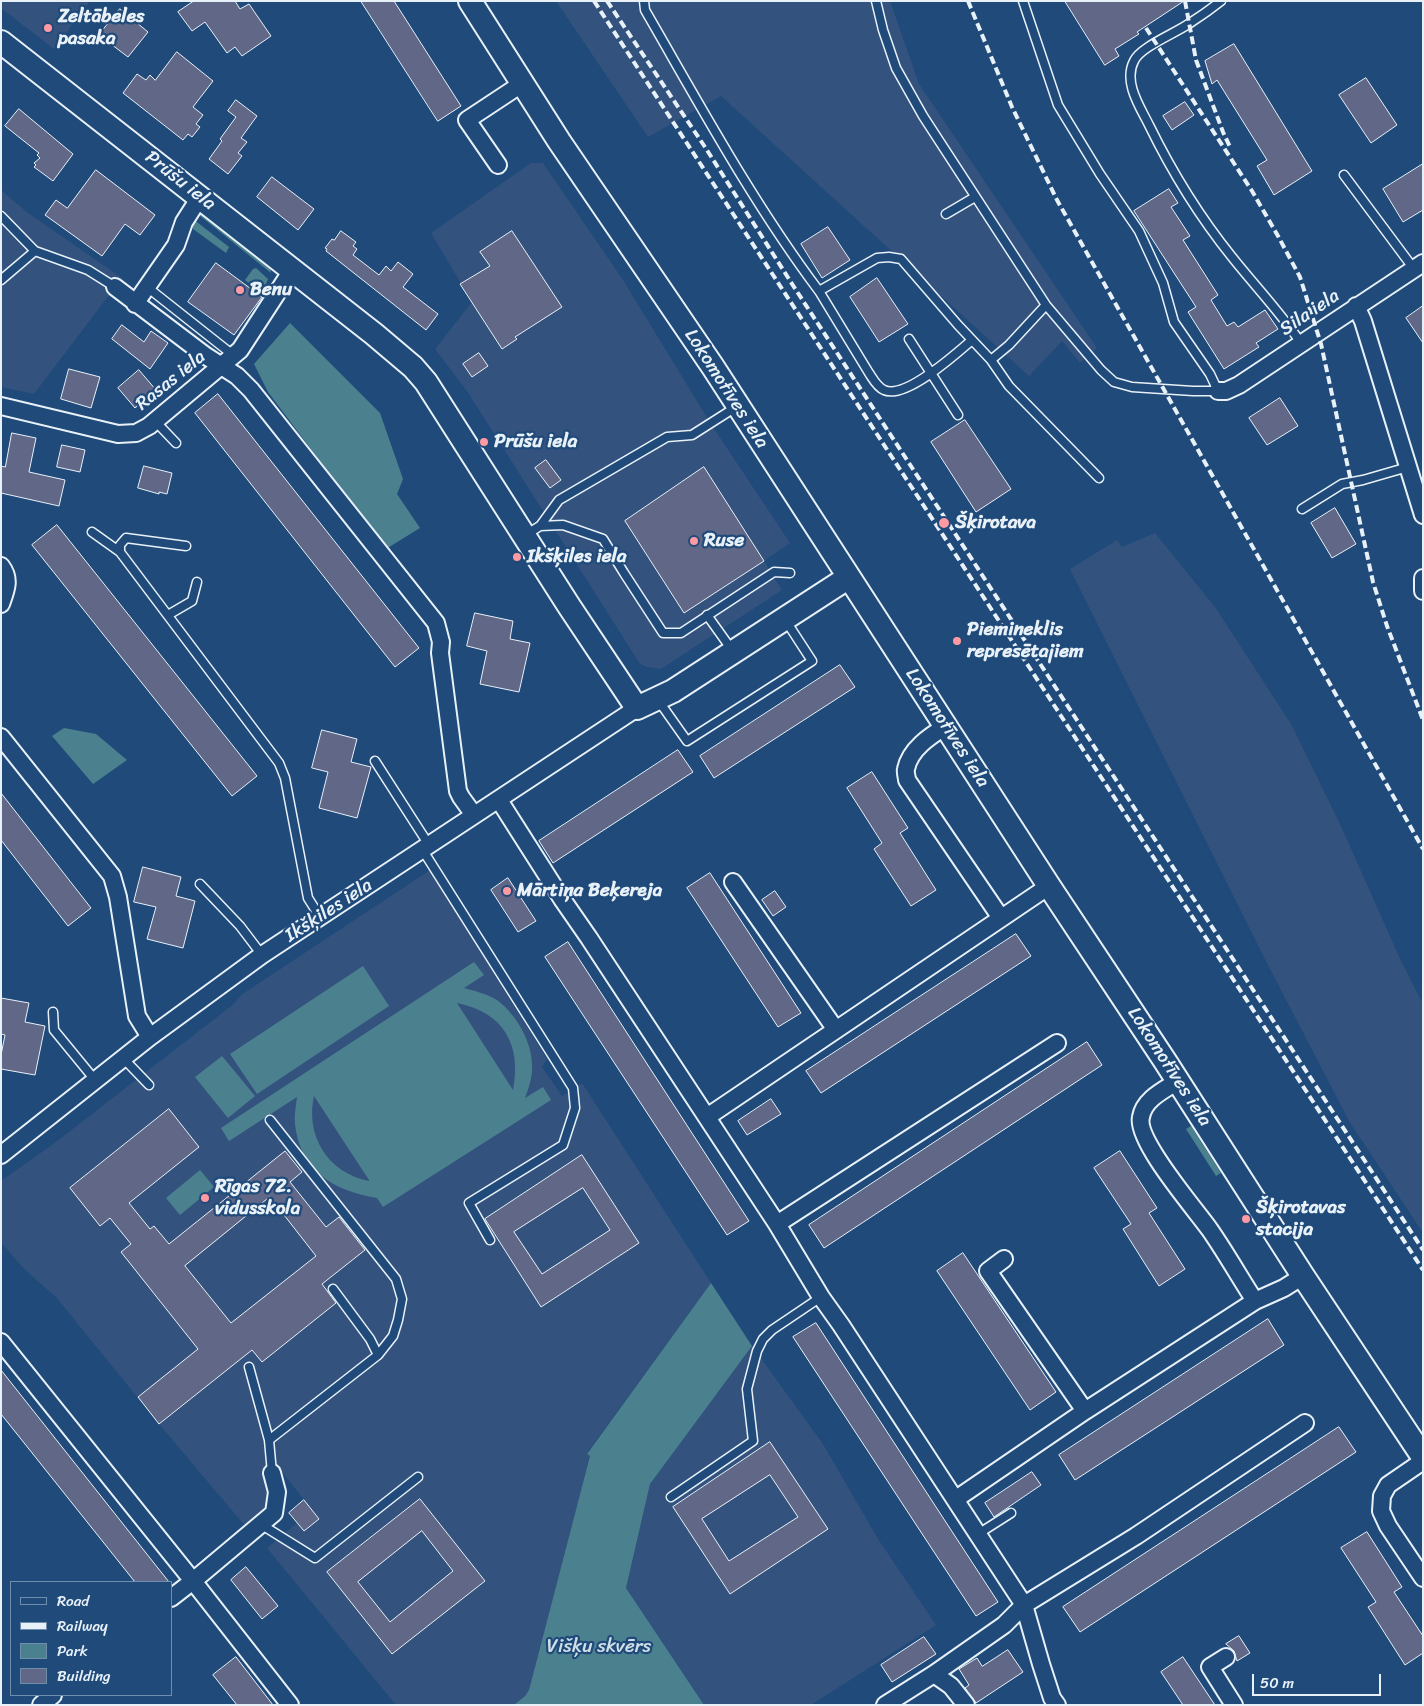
<!DOCTYPE html>
<meta charset="utf-8">
<style>
body{margin:0}
#map{position:relative;width:1424px;height:1706px;overflow:hidden;background:#1f4a7a;font-family:Sriracha,sans-serif}
canvas{display:block}
.frame{position:absolute;inset:0;border:2px solid #e8f1f8;pointer-events:none}
.legend{position:absolute;left:10px;top:1581px;width:162px;height:115px;box-sizing:border-box;background:#1f4a7a;border:1px solid #6f8dac;margin:0;padding:6px 9px;list-style:none;font-size:15px;color:#e8f1f8}
.legend li{display:flex;align-items:center;gap:10px;height:25px}
.legend b{width:25px;border:1px solid #6f8dac}
.scale{position:absolute;left:1252px;top:1674px;width:129px;height:22px;box-sizing:border-box;border:2px solid #e8f1f8;border-top:0;padding-left:6px;font-size:15px;line-height:18px;white-space:nowrap;color:#e8f1f8;-webkit-text-stroke:4px #1f4a7a;paint-order:stroke}
</style>
<div id="map">
<canvas width="1424" height="1706"></canvas>
<div class="frame"></div>
<ul class="legend">
<li><b style="height:6px;background:#1f4a7a"></b>Road</li>
<li><b style="height:6px;background:#e8f1f8"></b>Railway</li>
<li><b style="height:14px;background:#4b818f"></b>Park</li>
<li><b style="height:14px;background:#616887"></b>Building</li>
</ul>
<div class="scale">50 m</div>
</div>
<script>
const context = document.querySelector('canvas').getContext('2d');
context.lineJoin = 'round';
function fill(path, color) {
  context.fillStyle = color;
  context.fill(path, 'evenodd');
}
function strokePath(path, color, width, dash) {
  context.strokeStyle = color;
  context.lineWidth = width;
  context.lineCap = dash ? 'butt' : 'round';
  context.setLineDash(dash || []);
  context.stroke(path);
}
function write(font, color, halo, rows, align = 'center') {
  context.font = font + ' Sriracha,sans-serif';
  context.lineWidth = 4.5;
  context.setLineDash([]);
  context.textBaseline = 'middle';
  context.strokeStyle = halo;
  context.fillStyle = color;
  for (const [text, x, y, turn = 0] of rows) {
    context.save();
    context.translate(x, y);
    context.rotate((+turn || 0) * Math.PI / 180);
    context.textAlign = isNaN(turn) ? turn : align;
    if (halo) context.strokeText(text, 0, 0);
    context.fillText(text, 0, 0);
    context.restore();
  }
}
fill(new Path2D(`
 M1 1H90L54 49 1 8Z
 M556 1H890L919 84 1097 348 1080 363 1062 341 1029 376 721 96 648 137Z
 M531 163H543L623 280 711 424 790 543 764 561 782 590 661 669 647 667 640 664 467 391 435 349 472 302 431 233Z
 M1 190 28 213 122 278 34 394 1 387Z
 M1155 533 1215 607 1291 724 1340 824 1401 961 1423 1004V1233L1349 1121 1268 965 1070 569 1117 540 1122 547Z
 M430 870 547 1059 542 1067 562 1096 582 1083 711 1283 587 1453 590 1456 529 1690 525 1696 514 1705H396L267 1548 297 1523 304 1531 319 1519 279 1468 265 1478 268 1495 262 1515 246 1527 159 1424 56 1297 24 1269 1 1242V1181L56 1142 168 1055 235 1003 241 995Z
 M752 1346 823 1444 878 1539 936 1625 811 1705H704L626 1588 650 1484Z`), '#33537e');
fill(new Path2D(`
 M201 211 263 260 270 268 271 273 199 215Z
 M193 219 229 247 226 253 193 229 192 225Z
 M256 268 268 279 262 294 245 280 253 269Z
 M290 323 380 413 403 479 397 494 420 528 386 549 268 392 254 364Z
 M64 728 96 734 127 760 93 784 52 736Z
 M474 962 484 975 464 988C475 991 487 994 497 1000 518 1016 534 1045 532 1072 531 1081 528 1090 525 1098L543 1087 551 1100 383 1207 377 1198C334 1191 300 1171 295 1124 294 1115 296 1106 297 1097L229 1141 221 1128ZM457 1003C503 1012 522 1044 513 1090ZM314 1096 369 1180V1181C328 1173 305 1136 314 1096Z
 M363 966 389 1006 257 1094 230 1054Z
 M222 1056 255 1096 228 1118 195 1077Z
 M1191 1126 1221 1173 1216 1176 1186 1129Z
 M200 1170 214 1187 180 1215 166 1198Z
 M711 1283 752 1346 650 1484 626 1588 704 1705H514L525 1696 529 1690 590 1456 587 1454Z`), '#4b818f');
const building = new Path2D(`
 M194 1H235L240 9 249 4 271 36 242 56 235 47 227 53 205 22 192 31 178 12Z
 M361 1H394L461 106 438 121Z
 M1065 1H1184L1137 32 1139 34 1115 49 1119 56 1105 65Z
 M120 9 148 32 128 57 99 35Z
 M1234 44 1312 171 1274 195 1257 166 1267 160 1217 80 1212 84 1205 61Z
 M177 52 213 81 193 107 203 115 196 124 200 127 192 137 188 134 183 140 123 93 137 74 146 80 150 75 155 80Z
 M1366 78 1397 125 1371 143 1339 95Z
 M236 100 257 116 241 138 247 142 238 153 242 156 228 174 209 159 222 141 220 139 236 117 228 111Z
 M1185 102 1194 115 1172 130 1163 116Z
 M19 109 73 154 53 181 34 167 36 165 34 163 40 158 37 155 39 153 5 126Z
 M1423 164V210L1403 222 1383 189Z
 M96 170 155 215 140 235 125 224 102 256 45 215 56 200 67 208Z
 M272 177 314 209 298 230 257 197Z
 M1169 189 1178 203 1171 207 1190 236 1183 240 1218 295 1211 300 1227 326 1234 322 1238 327 1265 310 1278 329 1256 343 1259 347 1224 369 1188 312 1196 307 1134 211Z
 M828 227 850 260 822 278 801 244Z
 M341 231 356 242 353 246 357 249 353 255 379 275 386 266 391 271 398 262 413 274 403 287 438 314 426 330 326 251 327 249 325 248 332 239 334 240Z
 M512 231 562 307 515 337 517 339 502 349 460 284 490 266 480 252Z
 M216 263 262 297 234 335 188 302Z
 M877 278 908 324 879 342 850 297Z
 M1423 306V343L1406 318Z
 M122 325 144 342 151 331 168 343 150 369 112 339Z
 M479 353 488 366 472 377 463 364Z
 M69 369 100 377 91 408 61 399Z
 M139 370 156 390 135 408 118 388Z
 M218 394 419 648 395 667 195 413Z
 M1280 398 1298 426 1267 445 1249 418Z
 M965 420 1011 489 976 512 931 442Z
 M12 433 36 438 29 472 65 480 59 506 1 493V466L5 467Z
 M62 445 85 450 80 472 57 467Z
 M546 460 561 480 550 488 535 468Z
 M144 466 172 473 167 494 159 492V494L138 488Z
 M704 467 764 561 684 613 625 521Z
 M1335 508 1356 544 1332 558 1311 523Z
 M57 525 257 776 232 796 32 545Z
 M475 613 513 621 510 639 530 643 519 692 480 684 487 651 467 646Z
 M840 665 855 687 714 778 700 756Z
 M322 730 357 739 351 762 371 767 357 818 319 808 328 772 312 768Z
 M678 750 693 772 553 863 539 841Z
 M872 772 908 828 900 833 936 890 911 906 874 849 882 843 847 788Z
 M1 793 91 908 68 926 1 840Z
 M143 867 181 877 176 896 195 901 183 948 147 939 156 907 134 902Z
 M710 873 801 1013 778 1027 687 888Z
 M508 878 536 921 518 932 491 890Z
 M775 891 786 907 773 916 762 900Z
 M1016 934 1031 956 821 1093 806 1071Z
 M568 942 749 1221 727 1235 545 957Z
 M1 998 29 1003 25 1022 45 1026 35 1075 1 1069V1055L5 1035 1 1034Z
 M1087 1042 1102 1065 824 1248 809 1225Z
 M771 1099 781 1114 747 1135 738 1121Z
 M169 1109 199 1147 129 1203 150 1229 154 1226 169 1244 285 1151 302 1172 290 1182 326 1227 339 1217 365 1250 322 1284 336 1303 262 1362 252 1350 159 1424 138 1397 198 1349 121 1252 131 1244 110 1218 100 1226 70 1188ZM270 1197 316 1256 231 1323 185 1266Z
 M1120 1151 1157 1208 1149 1213 1185 1269 1159 1286 1123 1229 1131 1224 1094 1168Z
 M582 1155 639 1243 541 1307 485 1219ZM583 1188 610 1230 542 1274 514 1232Z
 M963 1253 1056 1392 1030 1410 937 1271Z
 M1268 1319 1284 1345 1075 1480 1059 1455Z
 M816 1323 998 1602 976 1616 793 1337Z
 M1 1370 169 1582H135L1 1414Z
 M1339 1427 1356 1452 1080 1632 1063 1607Z
 M770 1442 828 1529 730 1594 673 1507ZM770 1475 798 1517 729 1561 702 1519Z
 M1032 1472 1041 1485 994 1517 985 1503Z
 M420 1499 485 1581 392 1654 327 1572ZM422 1531 453 1571 390 1622 358 1582Z
 M304 1500 319 1519 304 1531 289 1513Z
 M1367 1532 1402 1587 1394 1592 1423 1636V1653L1405 1665 1368 1607 1376 1602 1341 1548Z
 M246 1567 278 1606 262 1619 231 1580Z
 M1239 1636 1250 1653 1237 1661 1234 1651 1226 1644Z
 M924 1637 936 1654 892 1682 881 1665Z
 M1008 1650 1023 1672 976 1703 965 1688 969 1685 959 1669 977 1658 982 1666Z
 M236 1657 273 1705H237L213 1675Z
 M1183 1657 1215 1705H1183L1161 1672Z`);
fill(building, '#616887');
strokePath(building, '#e8f1f8', 1);
const lane = new Path2D(`
 M644 1 645 10C700 105 753 203 819 291L877 258 889 257 901 259 958 325 991 360 1009 345 1046 305
 M876 1 883 30 896 68 923 116 1046 305 1101 370 1114 382 1132 387 1193 391H1218L1210 374 1174 322 1163 283 1139 231 1100 174 1058 105 1023 1
 M1221 1C1211 9 1201 16 1190 23 1176 33 1140 47 1134 61 1123 82 1140 107 1149 125 1172 172 1199 216 1232 257 1255 286 1281 313 1301 343
 M1344 175 1414 269
 M946 214 975 197
 M1 216 35 251
 M1 280 35 251 88 270 115 287
 M147 287 233 355
 M819 291 869 373C873 379 877 387 884 390 905 400 957 353 972 340
 M909 339 958 415
 M991 360 1009 386 1099 478
 M155 421 176 443
 M1302 509 1342 484 1363 480 1408 467
 M540 526 559 500 667 437 692 435 736 407
 M92 532 120 552
 M527 534 540 526 563 525 603 539 624 573 663 633H681L774 572 790 573
 M186 546 126 538 120 545V552L279 763 285 778 308 898 320 917
 M168 615 192 601 197 582
 M707 615 732 650
 M658 700 687 741 812 661 786 621
 M375 761 429 845
 M422 849 573 1088 575 1108 563 1145 469 1203 490 1240
 M200 884 240 926 262 955
 M53 1012 54 1030 95 1080
 M123 1058 149 1085
 M270 1120 396 1279 402 1299 398 1320 393 1336 378 1355
 M249 1367 269 1440
 M272 1473 269 1440 378 1355 370 1339 333 1289
 M671 1497 753 1441 747 1389 757 1351 763 1339 772 1330 821 1297
 M262 1525 315 1558 418 1477
 M978 1534 1011 1513`);
const street = new Path2D(`
 M498 165 467 120 523 83
 M115 287 206 356 237 376 251 390 436 623 441 642 440 653 458 791 461 797 474 815
 M135 304 176 245 184 222 200 197
 M1356 306 1363 321 1423 515
 M1218 391H1226L1239 385 1423 263
 M1 406 118 434 136 433 149 426 240 350 292 270
 M1 566C11 579 6 590 1 604
 M1423 578V591
 M946 726C930 736 910 749 906 769 905 772 907 777 907 780L1001 918
 M1 737 112 876 118 897 137 1016 150 1037
 M499 800 562 899 589 938 777 1224 821 1297 841 1325 1024 1605 1041 1664 1052 1698 1057 1705
 M733 882 836 1030
 M1178 1081C1164 1090 1144 1099 1141 1117 1135 1140 1196 1210 1210 1230 1226 1253 1240 1278 1255 1301
 M707 1117 1049 886
 M1 1155 150 1037 262 955 637 708
 M777 1224 1057 1043
 M1004 1259 988 1271 1085 1411
 M1 1342 193 1581 274 1513 277 1492 272 1473
 M1423 1461 1388 1485 1382 1496 1381 1511 1388 1526 1423 1578
 M956 1499 1085 1411 1255 1301 1284 1288 1303 1276
 M171 1598 193 1581 290 1705
 M1226 1657 1210 1667 1234 1705
 M934 1674 951 1686 966 1705
 M41 1705 53 1695
 M885 1705 934 1674 1004 1625 1024 1605 1136 1536 1305 1423`);
const secondary = new Path2D(`
 M470 1 559 141 713 367 1049 886 1165 1061 1303 1276 1423 1457
 M1 42 374 334 413 367 426 382 569 606 637 708 673 691 849 577`);
strokePath(lane, '#e8f1f8', 11);
strokePath(street, '#e8f1f8', 20);
strokePath(secondary, '#e8f1f8', 26);
strokePath(lane, '#1f4a7a', 8);
strokePath(street, '#1f4a7a', 16);
strokePath(secondary, '#1f4a7a', 22);
strokePath(new Path2D(`
 M594 1 1423 1270
 M607 1 705 147 794 287 1423 1250
 M968 1 1012 107 1057 200 1423 849
 M1185 1 1196 60 1223 132 1230 147
 M1146 28 1252 191 1278 236 1300 277 1321 344 1373 582 1387 626 1423 720`), '#e8f1f8', 4, [8, 4]);
for (const [x, y, r, color] of [
 [48,28,5,"#ff9aa2"],
 [240,290,5,"#ff9aa2"],
 [484,442,5,"#ff9aa2"],
 [944,523,6,"#ff9aa2"],
 [694,541,5,"#ff9aa2"],
 [517,557,5,"#ff9aa2"],
 [957,641,5,"#ff9aa2"],
 [507,891,5,"#ff9aa2"],
 [205,1198,5,"#ff9aa2"],
 [1246,1219,5,"#ff9aa2"]
]) {
  const dot = new Path2D();
  dot.arc(x, y, r, 0, 2 * Math.PI);
  context.fillStyle = color;
  context.fill(dot);
  strokePath(dot, '#1f4a7a', 2);
}
write('bold 19px', '#e8f1f8', '#1f4a7a', [
 ["Zeltābeles",58,17],
 ["pasaka",58,39],
 ["Benu",250,290],
 ["Prūšu iela",494,442],
 ["Šķirotava",955,523],
 ["Ruse",704,541],
 ["Ikšķiles iela",527,557],
 ["Piemineklis",967,630],
 ["represētajiem",967,652],
 ["Mārtiņa Beķereja",517,891],
 ["Rīgas 72.",215,1187],
 ["vidusskola",215,1209],
 ["Šķirotavas",1256,1208],
 ["stacija",1256,1230]
], 'left');
write('19px', '#e8f1f8', '#1f4a7a', [
 ["Prūšu iela",180,181,38],
 ["Sila iela",1310,313,-34],
 ["Rasas iela",171,381,-39],
 ["Lokomotīves iela",726,389,57],
 ["Lokomotīves iela",947,728,57],
 ["Ikšķiles iela",329,911,-33],
 ["Lokomotīves iela",1169,1067,57]
]);
write('19px', '#d0e0e8', '#1f4a7a', [
 ["Višķu skvērs",599,1647]
]);
</script>
